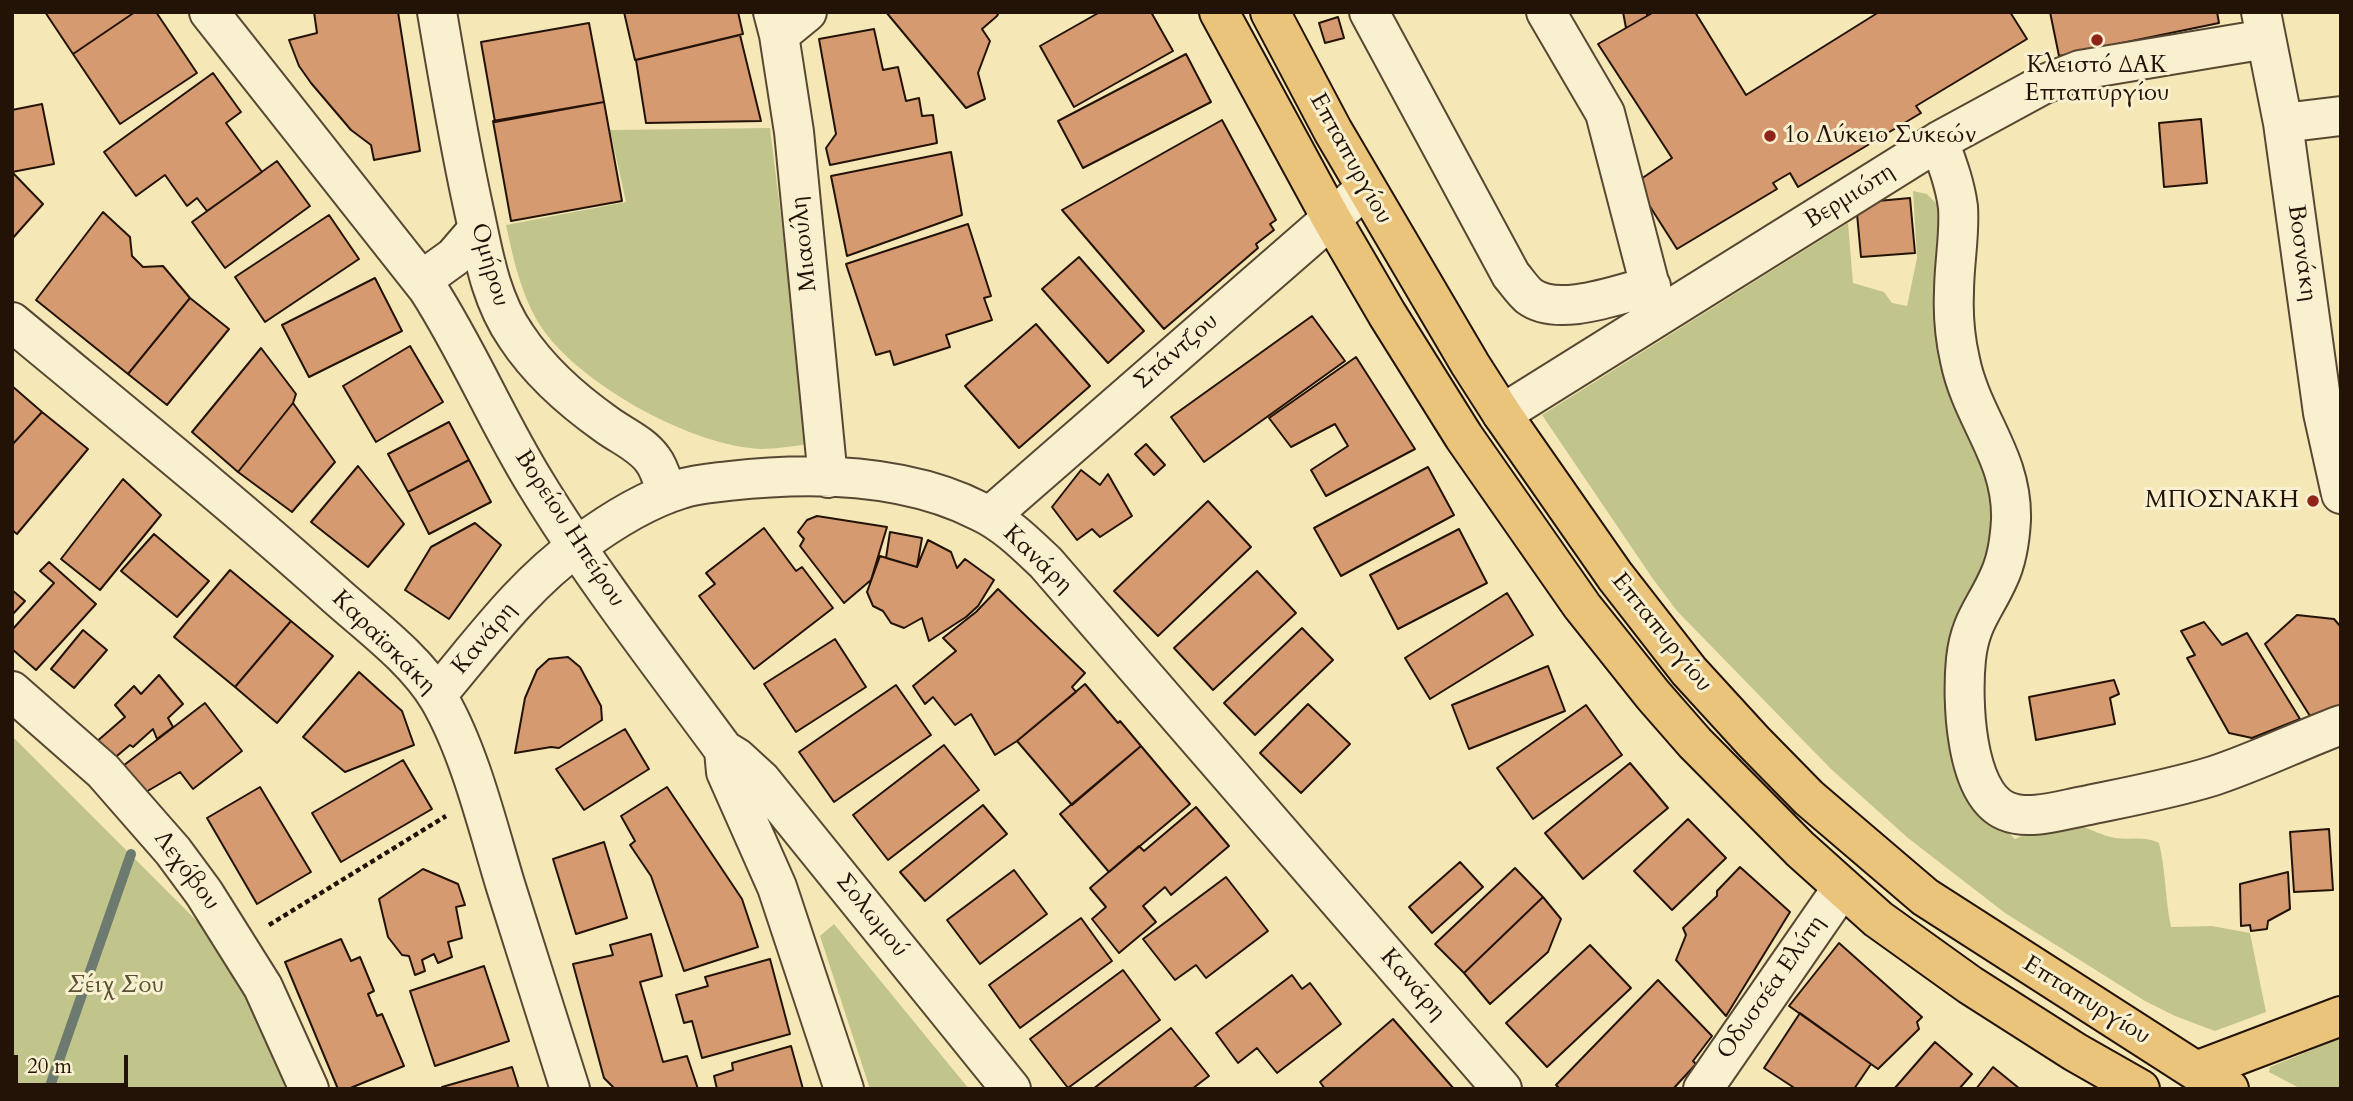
<!DOCTYPE html>
<meta charset="utf-8">
<style>
body{margin:0}
#map{position:relative;width:2353px;height:1101px;overflow:hidden;background:#f6e8b6;font-family:Cardo,serif}
canvas{display:block}
.frame{position:absolute;inset:0;border:14px solid #231307;pointer-events:none}
.scale{position:absolute;left:14px;top:1055px;width:114px;height:32px;box-sizing:border-box;border:4px solid #231307;border-top:0;padding-left:9px;font-size:21px;line-height:24px;white-space:nowrap;color:#231307;-webkit-text-stroke:5px #f9f0d0;paint-order:stroke}
</style>
<div id="map">
<canvas width="2353" height="1101"></canvas>
<div class="frame"></div>
<div class="scale">20 m</div>
</div>
<script>
const context = document.querySelector('canvas').getContext('2d');
context.lineJoin = 'round';
function fill(path, color) {
  context.fillStyle = color;
  context.fill(path, 'evenodd');
}
function strokePath(path, color, width, dash) {
  context.strokeStyle = color;
  context.lineWidth = width;
  context.lineCap = dash ? 'butt' : 'round';
  context.setLineDash(dash || []);
  context.stroke(path);
}
function write(font, color, halo, rows, align = 'center') {
  context.font = font + ' Cardo,serif';
  context.lineWidth = 6;
  context.setLineDash([]);
  context.textBaseline = 'middle';
  context.strokeStyle = halo;
  context.fillStyle = color;
  for (const [text, x, y, turn = 0] of rows) {
    context.save();
    context.translate(x, y);
    context.rotate((+turn || 0) * Math.PI / 180);
    context.textAlign = isNaN(turn) ? turn : align;
    if (halo) context.strokeText(text, 0, 0);
    context.fillText(text, 0, 0);
    context.restore();
  }
}
fill(new Path2D(`
 M770 128 809 444C793 446 776 449 761 449 693 446 588 388 547 335 523 304 514 262 506 225L626 202 610 130Z
 M1913 191 1927 194 1939 206 1999 500 1994 543 1968 602 2000 825 2015 839C2034 832 2058 820 2079 826 2092 829 2102 836 2116 838 2132 840 2144 836 2159 843 2166 871 2165 899 2171 927L2212 926 2250 933 2266 1012 2215 1031 2175 1016 2145 1001 2005 913 1908 838 1831 769 1677 611 1653 579 1542 415 1848 223 1853 283 1884 292 1892 303 1907 306 1917 258Z
 M12 736 214 938 273 1046 290 1089H12Z
 M834 924 969 1089H870L820 936Z
 M2341 1038V1089H2301L2269 1072 2270 1067Z`), '#c1c58b');
strokePath(new Path2D(`
 M49 1089 131 854`), '#6d7a6f', 10);
const building = new Path2D(`
 M45 12H135L73 54Z
 M135 12H156L197 73 120 124 73 54Z
 M314 12H398L420 151 374 160 371 145 351 130 311 83 299 66 289 40 317 33Z
 M624 12H738L743 34 635 60Z
 M886 12H999L997 16 982 29 990 41 978 73 985 99 966 108Z
 M1100 12H1151L1173 51 1074 107 1040 46Z
 M1623 12H1647V16L1626 28Z
 M1654 12H1695L1746 95 1879 12H2010L2027 39 1916 106 1921 113 1798 187 1790 173 1773 183 1777 189 1677 249 1635 183 1672 158 1598 44Z
 M2050 12H2217L2219 23 2059 56Z
 M1338 17 1344 38 1325 43 1319 23Z
 M589 23 604 102 495 122 481 42Z
 M874 29 883 70 898 67 906 101 919 98 922 116 933 115 937 143 830 165 826 148 836 134 819 39Z
 M740 35 761 121 646 123 636 60Z
 M1186 54 1211 102 1083 168 1058 121Z
 M213 73 241 112 226 123 262 172 207 211 197 198 187 206 165 175 136 196 104 152Z
 M604 102 622 201 511 221 493 121Z
 M42 104 54 164 12 172V110Z
 M2201 119 2207 183 2164 187 2159 123Z
 M1222 120 1276 220 1270 224 1274 230 1256 244 1258 248 1164 329 1062 210Z
 M951 152 962 215 847 256 831 176Z
 M277 161 310 206 225 268 192 222Z
 M12 172 43 204 12 239Z
 M1910 198 1915 253 1861 257 1856 203Z
 M103 212 130 237 132 256 143 267 163 266 190 298 128 374 36 300Z
 M329 215 359 259 265 322 235 277Z
 M968 224 991 296 984 298 992 320 946 335 950 347 894 365 890 351 876 355 846 264Z
 M1079 257 1144 331 1108 363 1042 289Z
 M375 278 402 331 309 377 282 325Z
 M190 298 229 329 167 405 128 374Z
 M1312 316 1345 361 1204 462 1171 417Z
 M1036 324 1090 386 1019 448 965 386Z
 M410 346 443 402 376 442 343 386Z
 M261 348 296 394 293 403 238 472 192 432Z
 M1356 357 1415 449 1326 496 1311 470 1348 446 1335 424 1291 447 1269 418Z
 M12 386 42 412 12 445Z
 M293 403 335 462 292 512 238 472Z
 M42 412 88 449 17 534 12 530V445Z
 M449 422 469 460 408 492 388 454Z
 M1146 444 1165 465 1154 475 1135 454Z
 M469 460 491 502 429 534 408 492Z
 M358 466 404 524 368 567 311 522Z
 M1428 467 1454 515 1341 576 1314 528Z
 M1081 470 1100 485 1108 474 1132 516 1100 537 1092 529 1077 540 1052 507Z
 M123 479 161 515 100 590 61 559Z
 M1208 501 1251 547 1158 636 1114 591Z
 M817 516 887 527 871 580 844 603 800 546 804 539 798 532 807 520Z
 M475 523 501 545 449 619 405 590 431 547Z
 M764 528 796 571 802 567 833 608 754 669 699 596 715 584 706 573Z
 M1459 529 1487 583 1398 629 1370 575Z
 M890 532 922 538 917 567 886 558Z
 M154 534 209 581 177 617 121 571Z
 M928 540 951 552 957 568 965 559 994 580 978 606 966 617 929 641 922 618 904 628 891 623 883 611 873 606 867 592 880 556 917 567Z
 M49 562 96 604 36 670 12 649V630L54 583 40 571Z
 M230 570 291 621 235 687 174 637Z
 M1257 571 1296 613 1213 690 1174 648Z
 M998 589 1085 673 1072 687 1076 692 1017 741 995 755 971 714 955 725 933 697 925 704 913 686 956 651 943 638 976 612Z
 M12 590 25 601 12 615Z
 M1507 593 1533 635 1430 699 1405 658Z
 M2297 615 2334 619 2341 627V705L2310 716 2265 644Z
 M291 621 333 656 277 723 235 687Z
 M2204 622 2222 645 2247 633 2300 719 2252 738 2229 733 2187 658 2195 655 2181 631Z
 M1302 628 1333 660 1255 735 1224 703Z
 M83 630 107 650 74 688 51 669Z
 M835 639 866 687 796 732 764 684Z
 M568 657 580 667 601 706 602 720 559 748 551 747 515 753 525 698 537 670 549 659Z
 M1548 666 1565 711 1469 749 1452 705Z
 M359 672 402 711 414 745 345 772 303 737Z
 M159 675 183 704 168 718 173 727 157 739 153 729 133 747 130 745 112 760 95 743 125 717 115 705 134 686 141 694Z
 M2114 680 2119 694 2110 698 2115 724 2036 740 2029 697Z
 M1085 684 1118 723 1120 721 1141 746 1072 805 1017 741Z
 M896 685 931 735 834 802 799 752Z
 M205 703 242 751 193 789 180 772 139 796 119 769Z
 M1308 704 1350 744 1301 793 1260 753Z
 M1586 705 1622 755 1533 819 1497 768Z
 M625 729 649 769 584 810 556 769Z
 M944 745 979 790 888 860 853 815Z
 M1141 746 1190 804 1109 872 1060 814Z
 M403 760 432 809 341 862 312 813Z
 M1630 763 1668 808 1583 879 1545 833Z
 M260 787 311 872 257 904 207 818Z
 M667 787 742 899 758 947 684 971 651 876 630 845 635 841 621 816Z
 M983 805 1007 834 925 901 900 872Z
 M1196 807 1229 846 1171 895 1165 887 1143 906 1156 922 1119 953 1092 919 1106 907 1090 888 1139 846 1144 851Z
 M1688 819 1726 858 1672 910 1634 871Z
 M2329 829 2333 890 2294 892 2290 832Z
 M604 842 627 918 576 934 553 859Z
 M1460 862 1483 887 1432 933 1409 907Z
 M1740 867 1790 912 1726 1016 1676 960 1686 935 1683 928 1717 896V891Z
 M1515 868 1543 897 1464 973 1435 944Z
 M423 869 458 884 465 905 456 907 462 938 448 942 452 957 438 963 434 954 422 960 425 971 415 975 409 956 402 955 388 937 379 899Z
 M1014 870 1047 914 980 964 947 920Z
 M2288 872 2290 909 2268 921 2267 929 2251 931 2250 925 2241 926 2240 884Z
 M1226 877 1268 931 1206 978 1196 965 1175 980 1143 939Z
 M1543 897 1561 919 1548 952 1490 1004 1464 973Z
 M1081 918 1112 961 1020 1028 989 985Z
 M651 934 662 976 640 982 663 1062 687 1056 698 1089H615L604 1078 573 964 613 955 610 945Z
 M341 939 351 961 360 957 374 991 368 994 377 1016 382 1014 404 1066 348 1089H338L285 962Z
 M1839 943 1922 1017 1917 1022 1919 1029 1878 1069 1789 1006Z
 M1590 945 1631 988 1547 1067 1506 1023Z
 M770 959 790 1034 702 1058 692 1021 684 1023 676 995 708 986 705 977Z
 M484 966 509 1041 435 1066 410 991Z
 M1123 970 1160 1020 1068 1088 1030 1039Z
 M1292 975 1302 989 1310 983 1341 1024 1277 1073 1257 1048 1238 1063 1216 1033Z
 M1658 980 1712 1036 1693 1061 1696 1064 1673 1089H1560L1556 1085Z
 M1800 1013 1871 1064 1854 1089H1796L1764 1068Z
 M1393 1019 1454 1089H1325L1320 1082Z
 M1171 1028 1209 1076 1192 1089H1093Z
 M1935 1042 1972 1074 1959 1089H1894Z
 M791 1046 803 1089H717L714 1076 733 1070 732 1063Z
 M512 1067 519 1089H442V1087Z
 M1993 1067 2020 1089H1976Z`);
fill(building, '#d69a71');
strokePath(building, '#231307', 2);
const minor = new Path2D(`
 M209 12 428 289C468 351 497 421 536 484 592 576 660 663 724 750L726 772 777 887 844 1089
 M437 12C448 77 459 142 473 206 483 251 489 297 516 336 539 371 573 401 607 425 622 436 642 444 653 460 660 469 663 483 667 494
 M773 12 779 35 794 132 828 478
 M1369 12 1511 275C1517 282 1522 290 1529 296 1558 318 1619 294 1651 286
 M1546 12 1605 113 1656 309
 M2261 12 2283 123 2323 413 2341 494
 M779 35 807 12
 M2283 123 2341 116
 M1939 141C1947 163 1955 184 1958 207 1960 235 1954 264 1954 292 1953 314 1955 338 1960 360 1972 419 2013 457 2011 520 2010 538 2007 560 1999 577 1985 609 1970 621 1966 659 1962 697 1964 793 2006 811 2029 821 2061 810 2084 806 2127 797 2171 789 2213 776 2256 762 2298 741 2341 725
 M422 280 454 257 478 229
 M12 322C119 411 227 498 331 591 366 623 415 658 439 699 470 752 488 828 506 887 527 955 549 1021 570 1089
 M1502 414 1939 141 2042 85 2080 70 2266 39
 M990 516 1365 189
 M12 691 103 771 173 851 204 893 263 987 309 1089
 M437 695C481 643 523 585 579 545 610 522 645 500 681 489 696 484 713 483 729 481 810 472 904 473 979 511 1005 523 1025 543 1046 563L1502 1089
 M724 750 737 758 761 780 1011 1089
 M1703 1089 1842 888`);
const major = new Path2D(`
 M1219 12 1331 218 1387 314 1464 437 1582 606 1653 695 1695 743 1800 849 1878 919 1970 985 2075 1052 2140 1089
 M1270 12 1333 131 1470 364 1502 414 1615 576 1689 671 1754 742 1809 798 1925 897 2196 1071 2229 1089
 M2196 1071 2341 1016`);
strokePath(minor, '#584833', 42);
strokePath(major, '#231307', 42);
strokePath(new Path2D(`
 M269 925 446 816`), '#231307', 4.5, [5, 3.5]);
strokePath(minor, '#f9f0d0', 38);
strokePath(major, '#ebc47b', 38);
for (const [x, y, r, color] of [
 [2097,40,7,"#8f2418"],
 [1770,136,7,"#8f2418"],
 [2313,501,7,"#8f2418"]
]) {
  const dot = new Path2D();
  dot.arc(x, y, r, 0, 2 * Math.PI);
  context.fillStyle = color;
  context.fill(dot);
  strokePath(dot, '#f9f0d0', 2.5);
}
write('24px', '#231307', '#f9f0d0', [
 ["Κλειστό ΔΑΚ",2097,66],
 ["Επταπυργίου",2097,94],
 ["1ο Λύκειο Συκεών",1784,136,"left"],
 ["ΜΠΟΣΝΑΚΗ",2299,501,"right"]
]);
write('24px', '#231307', '#f9f0d0', [
 ["Επταπυργίου",1350,159,61],
 ["Βερμιώτη",1850,197,-32],
 ["Μιαούλη",805,244,-96],
 ["Βοσνάκη",2301,253,82],
 ["Ομήρου",489,265,74],
 ["Στάντζου",1177,352,-41],
 ["Βορείου Ηπείρου",569,529,57],
 ["Κανάρη",1037,560,44],
 ["Επταπυργίου",1661,633,51],
 ["Κανάρη",485,639,-50],
 ["Καραϊσκάκη",383,643,45],
 ["Λεχόβου",186,871,53],
 ["Σολωμού",871,916,51],
 ["Κανάρη",1412,985,49],
 ["Οδυσσέα Ελύτη",1772,988,-55],
 ["Επταπυργίου",2086,1001,32]
]);
write('italic 24px', '#5a5135', '#f9f0d0', [
 ["Σέιχ Σου",116,986]
]);
</script>
